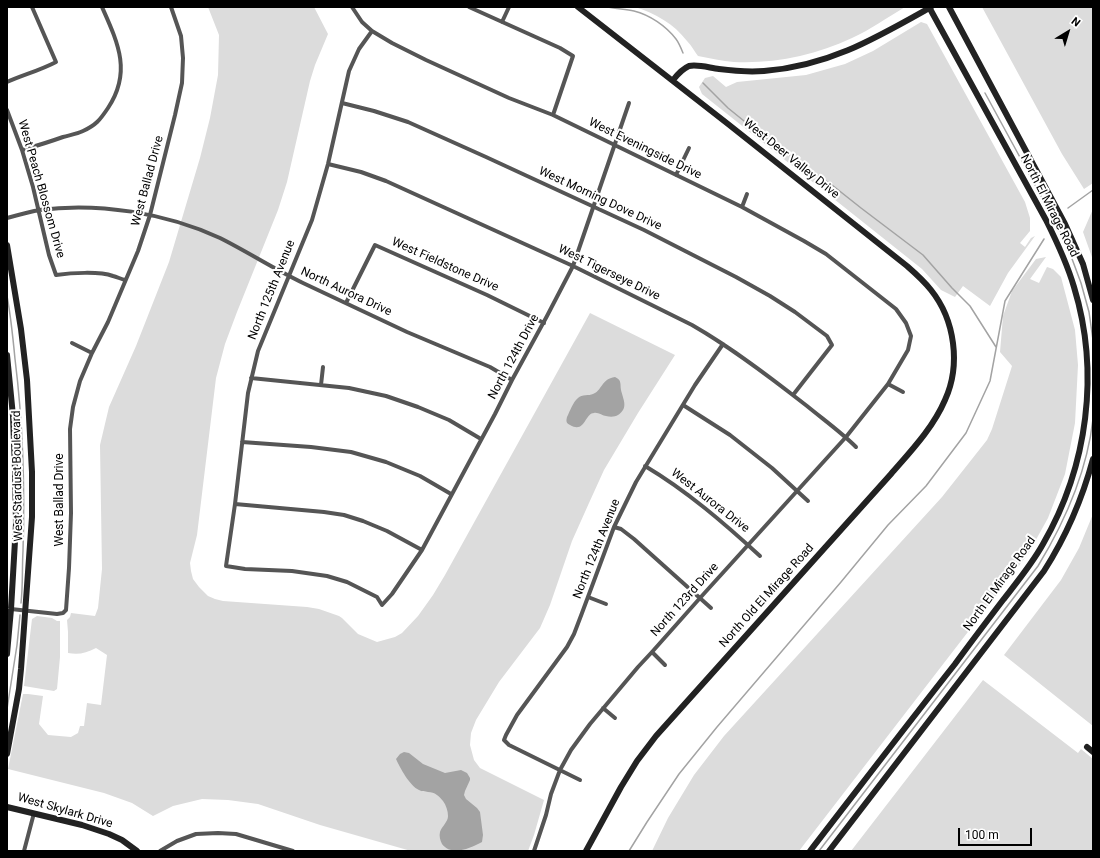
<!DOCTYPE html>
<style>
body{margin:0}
#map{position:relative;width:1100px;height:858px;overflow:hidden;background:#fff;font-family:Roboto,sans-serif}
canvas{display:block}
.frame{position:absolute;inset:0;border:8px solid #000;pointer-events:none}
.north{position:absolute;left:1048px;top:12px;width:40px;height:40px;-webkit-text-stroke:3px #fff;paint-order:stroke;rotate:38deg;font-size:11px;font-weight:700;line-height:16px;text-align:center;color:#000}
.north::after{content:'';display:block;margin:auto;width:14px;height:18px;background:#000;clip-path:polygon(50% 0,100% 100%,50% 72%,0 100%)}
.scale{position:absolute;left:958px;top:828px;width:74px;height:18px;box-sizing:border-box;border:2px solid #000;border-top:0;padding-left:5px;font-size:12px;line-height:14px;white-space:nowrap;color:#000;-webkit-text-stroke:3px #fff;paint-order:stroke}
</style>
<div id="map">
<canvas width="1100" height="858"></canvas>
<div class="frame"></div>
<div class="north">N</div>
<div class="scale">100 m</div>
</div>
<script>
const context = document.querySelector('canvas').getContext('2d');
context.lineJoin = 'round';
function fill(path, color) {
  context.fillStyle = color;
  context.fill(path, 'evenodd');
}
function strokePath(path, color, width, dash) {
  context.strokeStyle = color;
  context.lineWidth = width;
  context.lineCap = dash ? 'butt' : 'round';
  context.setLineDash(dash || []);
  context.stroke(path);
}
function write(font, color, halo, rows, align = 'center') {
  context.font = font + ' Roboto,sans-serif';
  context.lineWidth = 4;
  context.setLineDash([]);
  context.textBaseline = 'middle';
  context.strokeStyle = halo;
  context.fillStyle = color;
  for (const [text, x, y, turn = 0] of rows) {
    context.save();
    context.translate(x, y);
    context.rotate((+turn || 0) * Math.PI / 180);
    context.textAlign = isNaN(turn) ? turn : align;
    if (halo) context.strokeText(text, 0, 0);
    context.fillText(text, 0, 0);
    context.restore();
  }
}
fill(new Path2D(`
 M208 7H314L328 34 315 65 310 81 287 182 278 210 237 312 225 344 216 378 197 535 190 563 191 571 193 579 199 587 208 596 215 599 223 601 307 607 319 609 339 616 342 618 358 634 377 642 395 637 402 633 418 616 433 595 445 575 590 313 675 355 638 413 604 470 589 503 572 541 550 605 540 628 499 682 476 720 471 733 470 745 474 760 480 768 544 800 534 835 528 851H411L320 825 258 804 228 800 202 799 173 806 153 816 132 803 104 793 8 769 23 694H28L43 696 39 724 48 735 71 737 78 733 80 726H84L87 703 101 705 107 655 96 648C86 653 79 655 68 653V632L67 620 70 617 71 613 95 616 98 608 102 569 100 445 109 407 136 346 169 262 200 158 210 118 218 75 219 35Z
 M635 7H905C888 17 870 30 852 38 816 55 774 64 734 62 722 61 710 58 698 56 694 51 692 46 687 41 674 24 655 13 635 7Z
 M982 7H1093V183L1084 189 1062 154Z
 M921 22 927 24 1025 202 1030 218V231L1020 243 1025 247 1031 238 1035 236 1008 273 990 306 963 286 955 297 941 290 922 269 702 94 699 87 705 78 713 76 726 87 737 82 806 75 845 64 873 51Z
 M1093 209V260L1083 232Z
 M1046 257 1030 279 1039 283 1047 267 1053 269 1061 277 1075 330 1078 365 1075 423 1065 474 1048 518 1028 554 799 851H652L668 818 694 775 724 736 942 497 987 440 992 429 1012 366 1000 352 1003 316 1012 291 1036 259Z
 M1093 514V726L1004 655 1061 580 1079 548Z
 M37 616 52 618 57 621H60V657L57 689 54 691 24 686 32 619Z
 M983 680 1078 753 1081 749 1093 759V851H851Z`), '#dcdcdc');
fill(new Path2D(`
 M615 377C622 380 620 384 621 390 623 399 629 408 618 415 615 417 610 417 606 416 603 416 598 412 594 413 585 413 585 434 570 425 566 423 566 421 567 417 570 411 573 402 578 398 582 394 589 396 593 394 602 391 601 379 615 377Z
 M404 752 409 753 423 764 445 773 461 770 467 773 470 778V780L465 791 464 795 466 799 477 808 480 812 483 835 482 842C470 848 452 857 442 844 440 840 439 836 440 832 442 826 448 822 448 816 448 811 446 805 443 801 439 796 435 792 428 792 425 791 422 792 419 790 410 786 400 768 396 759L400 754Z`), '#a3a3a3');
strokePath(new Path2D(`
 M608 7C617 9 625 9 634 11 650 15 666 26 676 39 679 43 681 48 683 53
 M703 83 728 108 749 125 803 165 832 185 861 208 923 255 952 288 970 306 996 347
 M985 93 1065 240 1081 283 1089 312 1093 340
 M1068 208 1093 190
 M7 296C11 317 13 338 15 359 23 423 25 487 23 551 22 568 23 586 21 603
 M7 709 17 645 20 615
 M629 851 647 822 679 774 717 727 841 582 888 525 926 486 966 433 990 381 1005 301 1044 239
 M819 851 1038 566C1066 520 1087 472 1093 419`), '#a3a3a3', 1.5);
strokePath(new Path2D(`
 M352 7 362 22 372 31 392 43 426 60 509 98 553 115 742 207 804 241 826 254 896 309 906 323 911 336 908 350 888 384 846 437 700 598 652 652 638 667 590 724 571 750 560 770 551 794 546 815 534 851
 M469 7 560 48 573 56 553 115
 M502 22 509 7
 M372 31 359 49 349 71 328 164 312 220 258 351 248 393 235 504 226 566 245 569 292 571 327 576 347 582 377 597 382 605 392 594 422 550 495 414 512 380 547 316 573 266 629 103
 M7 82C23 75 41 70 56 62L32 7
 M342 103 374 111 408 122 486 157 644 230 736 277 770 296 795 312 827 336 832 345 793 395
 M7 110 22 150 33 187 49 255 56 275C71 273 99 271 113 276 117 277 121 279 125 280
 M22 150C36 146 49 142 63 137 70 135 77 134 83 131 96 125 100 120 108 108 132 72 118 43 102 7
 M328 164 361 172 386 181 573 266 692 325C732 348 770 377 807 406 824 420 841 432 856 447
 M676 175 689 148
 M742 207 747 194
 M7 218C18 215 29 212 39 210 98 202 166 213 220 238 248 252 274 269 303 283L407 332 490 367 512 380
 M346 303 375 245 487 295 544 323
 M72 343 92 353
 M251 378 349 388 386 396 418 407 449 420 481 439
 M888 384 903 392
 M321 385 323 367
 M683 405 730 435 772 468 808 501
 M242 442 311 447 351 452 386 462 420 476 451 494
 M645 466C687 491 724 523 760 556
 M235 504 324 512 344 515 363 521 387 531 422 550
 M614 527 621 529 634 539 711 608
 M588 597 606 604
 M11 609 57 614 63 613 66 610 69 568 71 513 70 429 73 407 80 381 92 353 108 322 138 251 150 215 175 115 182 83 183 58 181 36 171 7
 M652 652 665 665
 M603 708 615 718
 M580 780 509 745 504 740 506 735 517 715 567 647 574 634 582 613 614 527 636 482 695 385 723 344
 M24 851 34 813
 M160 851 177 841 196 834 218 833 236 834 293 851`), '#555', 4);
strokePath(new Path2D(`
 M578 7 728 124 907 266C915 273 924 281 931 290 955 320 961 365 945 400 933 428 911 451 891 474L656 736 637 761 621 787 586 851
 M949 7 1065 224 1083 264 1093 300
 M673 80C677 75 682 69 689 66 698 64 710 68 719 69 734 71 749 72 764 71 829 66 876 38 931 7
 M7 245 21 329 27 380 32 472V517L21 669 19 689 7 754
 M7 355 13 416 15 470 16 524 11 609 7 654
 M1087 747 1093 752
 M7 807 82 825 109 834 122 840 137 851
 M810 851C858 789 906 726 955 664 971 642 987 621 1003 600 1017 582 1032 564 1043 544 1088 466 1100 372 1074 287 1067 263 1057 242 1046 220L929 7
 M829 851 1044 571C1067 535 1082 500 1093 459`), '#222', 6);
write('12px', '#000', '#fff', [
 ["West Eveningside Drive",645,149,26],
 ["West Deer Valley Drive",791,159,39],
 ["West Ballad Drive",148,181,-75],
 ["West Peach Blossom Drive",41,189,74],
 ["West Morning Dove Drive",600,199,25],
 ["North El Mirage Road",1049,206,63],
 ["West Fieldstone Drive",445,265,24],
 ["West Tigerseye Drive",609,273,26],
 ["North 125th Avenue",272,290,-68],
 ["North Aurora Drive",346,292,25],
 ["North 124th Drive",514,357,-62],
 ["West Stardust Boulevard",18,476,-91],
 ["West Ballad Drive",60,500,-90],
 ["West Aurora Drive",710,501,38],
 ["North 124th Avenue",597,549,-68],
 ["North El Mirage Road",1000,584,-54],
 ["North Old El Mirage Road",767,596,-48],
 ["North 123rd Drive",685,600,-48],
 ["West Skylark Drive",65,811,16]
]);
</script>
